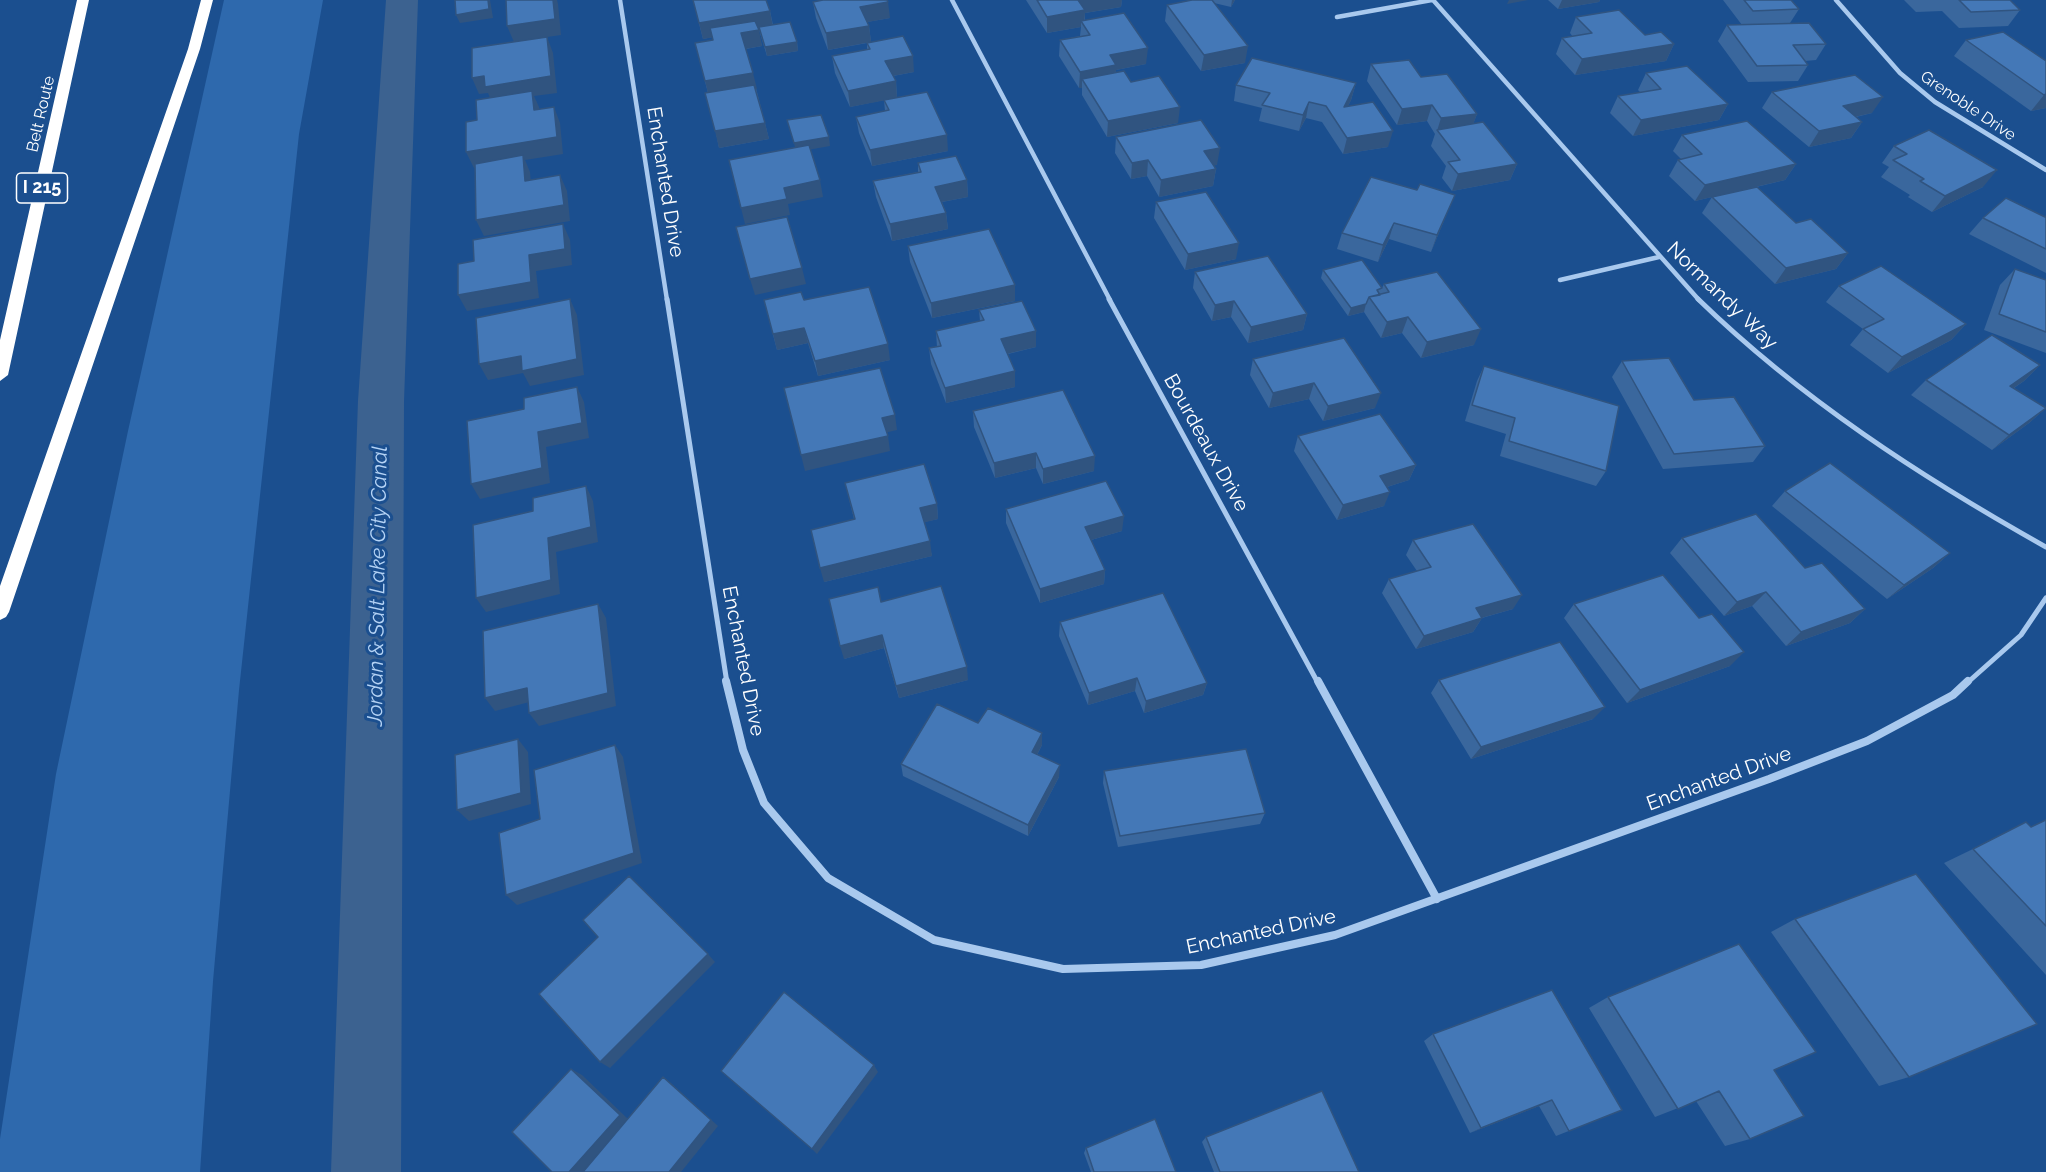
<!DOCTYPE html>
<style>
body{margin:0}
canvas{display:block;background:#1b4f8f}
</style>
<canvas width="2046" height="1172"></canvas>
<script>
const context = document.querySelector('canvas').getContext('2d');
context.lineJoin = 'round';
function fill(path, color) {
  context.fillStyle = color;
  context.fill(path, 'evenodd');
}
function strokePath(path, color, width, dash) {
  context.strokeStyle = color;
  context.lineWidth = width;
  context.lineCap = dash ? 'butt' : 'round';
  context.setLineDash(dash || []);
  context.stroke(path);
}
function write(font, color, halo, rows, align = 'center') {
  context.font = font + ' Raleway,sans-serif';
  context.lineWidth = 6;
  context.setLineDash([]);
  context.textBaseline = 'middle';
  context.strokeStyle = halo;
  context.fillStyle = color;
  for (const [text, x, y, turn = 0] of rows) {
    context.save();
    context.translate(x, y);
    context.rotate((+turn || 0) * Math.PI / 180);
    context.textAlign = isNaN(turn) ? turn : align;
    if (halo) context.strokeText(text, 0, 0);
    context.fillText(text, 0, 0);
    context.restore();
  }
}
fill(new Path2D(`
 M224 0H323L299 134 239 690 213 981 200 1172H0V1139L56 774 128 431Z`), '#2e69ad');
fill(new Path2D(`
 M386 0H418L404 401 401 1172H331L358 401Z`), '#3c6290');
strokePath(new Path2D(`
 M620 0 667 300
 M952 0 1110 300
 M1433 0 1699 300
 M1836 0 1900 73 1935 102 2046 170
 M1337 17 1432 0
 M1560 280 1659 257`), '#a9c9ee', 4.5);
strokePath(new Path2D(`
 M667 299 727 683
 M1109 299 1318 683
 M1698 299C1801 399 1921 477 2046 547
 M1967 683 2021 635 2046 598`), '#a9c9ee', 5);
strokePath(new Path2D(`
 M726 681 743 750 764 803 828 878 934 940 1063 969 1201 965 1335 935 1769 779 1867 741 1953 695 1968 681
 M1318 681 1437 899`), '#a9c9ee', 8);
fill(new Path2D(`
 M77 0H89L8 375 0 381V340Z
 M201 0H213L200 49 9 612 6 617 0 620V586L188 49Z`), '#fff');
fill(new Path2D(`
 M693 0 770 11 773 25 797 42 798 51 767 56 759 30H758L762 46 746 49 769 139 719 148 708 93 695 43 713 40V37L703 39Z
 M1026 0H1122L1121 7 1085 13V20L1146 64 1116 70V73L1131 82 1178 123 1107 137 1082 95V88H1079L1059 56 1060 40 1080 36 1081 27 1047 33Z
 M1192 0H1235L1231 7 1214 3 1245 63 1201 71 1165 21 1167 5Z
 M1548 0H1600L1599 2 1558 9Z
 M1723 0H1791L1799 9 1790 23 1826 44 1816 60 1805 61 1808 65 1798 81 1748 82 1718 41 1727 25H1742Z
 M1904 0H2010L2020 10 2008 26 1959 28 1942 11 1916 12Z
 M813 2 890 18 867 22 869 26 871 42 914 72 893 76 896 81 897 98 948 151 872 166 859 133 856 117 885 111 884 100 850 107 835 73 832 56 867 50V43L828 50 816 18Z
 M1576 17 1645 35 1674 44 1666 61 1575 75 1556 54 1562 38 1573 37 1570 33Z
 M1966 40 2046 61V108L2031 111 1954 56Z
 M1371 64 1421 77 1477 114 1473 124 1517 164 1510 180 1452 191 1442 178 1446 166 1431 146 1435 134 1427 121 1397 125 1367 81Z
 M1646 73 1728 104 1719 120 1633 136 1610 113 1618 96 1641 93 1638 90Z
 M1356 83 1351 100 1348 106 1388 147 1343 154 1322 122 1306 118 1299 131 1259 121 1262 108 1234 101 1236 85Z
 M1772 92 1872 113 1856 117 1862 122 1851 138 1809 147 1762 108Z
 M1682 135 1796 164 1785 180 1744 190 1796 223 1848 253 1836 269 1775 284 1702 213 1712 197 1695 201 1669 176 1678 160 1681 159 1673 151Z
 M1116 137 1217 165H1213L1216 169 1213 186 1159 197 1147 176 1131 179 1115 153Z
 M1894 146 1983 187 1932 212 1908 197 1910 195 1881 177 1889 167 1882 163Z
 M918 163 967 180 968 197 942 202 946 213 948 229 892 241 876 197 873 181 918 172Z
 M1156 202 1236 259 1185 270 1154 218Z
 M1448 211 1431 252 1389 239 1378 262 1337 249 1342 233Z
 M2046 216V273L1969 234 1983 218 2045 217Z
 M908 246 1015 301 932 318 910 262Z
 M2015 269 2046 280V353L1984 330 2000 285Z
 M1323 270 1382 288 1384 284 1474 345 1421 358 1402 333 1381 338 1364 312 1348 316 1321 278Z
 M1195 272 1307 314 1303 330 1248 343 1231 317 1212 321 1193 288Z
 M1839 286 1966 324 1951 340 1888 373 1850 345 1863 329 1826 302Z
 M764 300H804L890 360 818 376 808 343 777 350Z
 M979 310 1036 347 1008 354 1015 387 946 403 931 364 929 348 937 347 936 331 980 321Z
 M1344 338 1375 408 1323 421 1309 399 1269 408 1250 375 1253 359Z
 M1622 361 1765 446 1753 462 1663 469 1612 377Z
 M2040 365 2024 381 2014 388 2046 408 2029 423 1992 450 1911 395 1926 380Z
 M1484 366 1606 471 1596 486 1500 456 1506 434 1465 421 1477 381Z
 M973 411 1094 471 1043 484 1036 468 995 478 974 427Z
 M1298 436 1416 465 1409 480 1387 487 1384 506 1337 520 1294 451Z
 M845 483 937 504 938 519 924 522 932 556 824 582 854 519Z
 M1785 491 1950 553 1933 568 1887 599 1772 506Z
 M1006 509 1122 531 1091 540 1105 570 1104 584 1040 603 1006 523Z
 M1682 538 1805 568 1865 609 1850 623 1786 646 1752 606 1724 616 1670 553Z
 M1413 540 1513 609 1482 618 1473 632 1416 649 1382 593 1389 579 1417 571 1406 555Z
 M881 602 968 680 899 698 884 648 844 659Z
 M1574 604 1730 666 1627 703 1564 618Z
 M1060 622 1207 683 1203 695 1144 713 1135 691 1088 705 1059 636Z
 M1439 680 1593 719 1471 759 1431 693Z
 M978 723 1042 745 1037 755 1059 777 1028 836 903 776 901 764Z
 M1104 771 1265 813 1260 824 1118 847 1103 783Z
 M2046 820V975L1944 863 1973 849 2031 827Z
 M1795 919 1909 1077 1879 1086 1771 932Z
 M1608 997 1774 1070 1750 1139 1725 1146 1696 1101 1655 1117 1589 1008Z
 M1433 1034 1622 1110 1556 1136 1539 1106 1470 1133 1424 1041Z
 M1206 1137 1359 1172H1214L1202 1142Z
 M1086 1148 1176 1172H1091L1084 1153Z`), '#3a679d');
fill(new Path2D(`
 M488 0H490L493 18 460 23 456 15Z
 M553 0H557L558 4 561 35 547 37 553 53 557 93 534 96 539 107 540 126 492 103 488 93 479 94 472 78 514 42 507 26Z
 M1077 0H1122L1121 7 1085 13 1084 26 1081 21V27L1047 33V17Z
 M1232 0H1235L1231 7Z
 M1509 0H1528L1507 4Z
 M1562 0H1600L1599 2 1558 9Z
 M888 2 890 18 862 23 860 7Z
 M770 11 773 27 703 39 699 23Z
 M869 26 871 42 828 50 826 33Z
 M759 30 762 46 745 49 741 33Z
 M797 42 798 51 767 56 765 47Z
 M1674 44 1666 61 1575 75 1582 59Z
 M1248 46 1245 63 1201 71 1204 55Z
 M1148 48 1146 64 1116 70 1115 81 1082 79V88H1079L1080 72 1110 55Z
 M913 56 914 72 887 77 885 61Z
 M753 73 757 89 709 97 705 81Z
 M896 81 897 98 850 107 848 91Z
 M1356 83 1351 100 1340 123 1344 107Z
 M2046 94V108L2031 111 2044 95Z
 M1883 97 1872 113 1832 122 1843 106Z
 M1309 102 1306 118 1299 131 1303 115Z
 M1728 104 1719 120 1633 136 1641 120Z
 M1432 105 1427 121 1397 125 1402 109Z
 M554 107 560 123 563 154 525 160 530 172 532 197 525 181 523 160 474 168 466 152Z
 M1180 107 1178 123 1107 137 1108 121Z
 M1477 114 1471 130 1437 131 1441 118Z
 M1862 122 1851 138 1809 147 1819 131Z
 M765 123 769 139 719 148 715 131Z
 M1393 131 1388 147 1343 154 1347 138Z
 M947 135 948 151 872 166 870 150Z
 M829 137 830 146 796 152 794 143Z
 M1220 148 1217 165 1202 168 1204 151Z
 M1148 160 1147 176 1131 179 1132 163Z
 M1517 164 1510 180 1452 191 1458 174Z
 M1796 164 1785 180 1695 201 1705 185Z
 M1216 169 1213 186 1159 197 1161 180Z
 M1997 170 1983 187 1932 212 1945 196Z
 M560 175 567 191 570 221 484 236 476 220Z
 M820 180 823 197 788 204 790 215 745 224 741 208 784 188Z
 M967 180 968 197 936 203 935 187Z
 M1455 195 1448 211 1431 252 1437 235Z
 M946 213 948 229 892 241 890 224Z
 M1394 223 1389 239 1378 262 1383 245Z
 M563 224 570 240 572 265 536 271 539 298 467 311 458 295 529 255Z
 M1239 243 1236 259 1185 270 1188 254Z
 M1848 253 1836 269 1775 284 1786 268Z
 M802 268 806 284 755 295 750 279Z
 M1015 285V301L932 318 931 303Z
 M570 299 577 315 584 375 530 386 523 373 488 380 479 364Z
 M1234 301 1231 317 1212 321 1215 305Z
 M1366 304 1364 312 1348 316 1351 308Z
 M1307 314 1303 330 1248 343 1251 327Z
 M1408 317 1402 333 1381 338 1387 322Z
 M1966 324 1951 340 1888 373 1902 357Z
 M804 328 808 343 777 350 773 334Z
 M1481 329 1474 345 1421 358 1427 342Z
 M1036 331V347L1002 355 1001 339Z
 M888 344 890 360 818 376 815 361Z
 M2040 365 2024 381 1994 401 2010 386Z
 M1015 371V387L946 403 945 388Z
 M1314 383 1309 399 1269 408 1273 393Z
 M577 387 584 402 589 438 546 447 550 483 480 499 471 484 538 432Z
 M1381 393 1375 408 1323 421 1328 406Z
 M2046 408 2029 423 1992 450 2009 435Z
 M895 415 897 430 884 433 882 418Z
 M888 436 890 451 805 471 801 455Z
 M1036 453V468L995 478 994 463Z
 M1095 456 1094 471 1043 484V469Z
 M1416 465 1409 480 1374 491 1380 476Z
 M586 486 593 501 598 542 556 552 560 594 486 612 476 598 548 538Z
 M1390 492 1384 506 1337 520 1343 505Z
 M937 504 938 519 922 523 920 508Z
 M1124 516 1122 531 1084 542 1085 527Z
 M930 541 932 556 824 582 820 568Z
 M1950 553 1933 568 1887 599 1904 585Z
 M1105 570 1104 584 1040 603V589Z
 M1766 592 1752 606 1724 616 1737 602Z
 M1522 595 1513 609 1467 622 1476 608Z
 M598 604 606 618 616 706 539 726 529 713Z
 M1865 609 1850 623 1786 646 1801 632Z
 M1482 618 1473 632 1416 649 1424 636Z
 M882 635 884 648 844 659 840 646Z
 M1744 652 1730 666 1627 703 1640 690Z
 M967 667 968 680 899 698 896 686Z
 M1137 678 1135 691 1088 705 1089 693Z
 M1207 683 1203 695 1144 713 1146 701Z
 M527 688 537 700 495 711 485 698Z
 M1605 707 1593 719 1471 759 1481 747Z
 M1042 733V745L1032 764V752Z
 M518 739 528 752 531 804 469 821 457 810Z
 M615 745 623 757 642 863 517 905 506 895Z
 M1060 765 1059 777 1028 836V825Z
 M708 954 715 962 610 1068 600 1062Z
 M874 1065 878 1072 817 1154 812 1149Z
 M571 1069 582 1075 629 1120 584 1172H569Z
 M663 1077 671 1083 718 1126 681 1172H669Z
 M1552 1100 1539 1106 1470 1133 1481 1128Z`), '#305480');
const building = new Path2D(`
 M455 0H488L489 9 456 15Z
 M506 0H553L555 19 507 26Z
 M693 0H766L770 11 699 23Z
 M823 0H887L888 2 860 7 869 26 826 33 813 2Z
 M1037 0H1078L1085 10 1047 17Z
 M1192 0H1212L1248 46 1204 55 1167 5Z
 M1744 0H1791L1799 9 1753 11Z
 M1959 0H2010L2020 10 1971 12Z
 M1619 10 1645 35 1661 32 1674 44 1582 59 1562 38 1592 33 1576 17Z
 M1124 13 1148 48 1110 55 1116 65 1080 72 1060 40 1090 35 1081 21Z
 M755 21 759 30 741 33 753 73 705 81 695 43 713 40 710 28Z
 M790 22 797 42 765 47 759 27Z
 M1809 23 1826 44 1793 45 1808 65 1757 66 1727 25Z
 M2003 32 2046 61V94L2044 95 1966 40Z
 M903 36 913 56 885 61 896 81 848 91 832 56 870 49 867 43Z
 M547 37 551 76 485 87 484 76 472 78V48Z
 M1252 58 1356 83 1344 107 1373 102 1393 131 1347 138 1326 106 1309 102 1303 115 1262 105 1270 93 1236 85Z
 M1409 60 1421 77 1447 74 1477 114 1441 118 1432 105 1402 109 1371 64Z
 M1687 66 1728 104 1641 120 1618 96 1661 89 1646 73Z
 M1124 71 1131 82 1159 76 1180 107 1108 121 1082 79Z
 M1855 75 1883 97 1843 106 1862 122 1819 131 1772 92Z
 M754 85 765 123 715 131 705 93Z
 M532 91 534 110 554 107 557 137 466 152V122L477 120 476 100Z
 M927 92 947 135 870 150 856 117 889 110 884 100Z
 M821 115 829 137 794 143 787 120Z
 M1201 120 1220 148 1204 151 1216 169 1161 180 1148 160 1132 163 1116 137Z
 M1747 121 1796 164 1705 185 1678 160 1702 154 1682 135Z
 M1483 122 1517 164 1458 174 1448 162 1460 160 1437 130Z
 M1929 130 1997 170 1945 196 1920 181 1924 179 1893 160 1907 154 1894 146Z
 M809 145 820 180 784 188 787 199 741 208 729 160Z
 M523 155 525 181 560 175 564 205 476 220 475 164Z
 M956 156 967 180 935 187 946 213 890 224 873 181 921 172 918 163Z
 M1371 177 1417 190 1420 184 1455 195 1437 235 1394 223 1383 245 1342 233Z
 M1757 187 1796 223 1811 219 1848 253 1786 268 1712 197Z
 M1206 192 1239 243 1188 254 1156 202Z
 M2006 198 2045 217 2046 216V249L1983 218Z
 M787 217 802 268 750 279 736 227Z
 M563 224 565 249 529 255 531 282 458 295V264L474 261 473 240Z
 M989 229 1015 285 931 303 908 246Z
 M1268 256 1307 314 1251 327 1234 301 1215 305 1195 272Z
 M1362 260 1382 288 1377 290 1380 295 1369 297 1366 304 1351 308 1323 270Z
 M1881 266 1966 324 1902 357 1863 329 1884 319 1839 286Z
 M2015 269 2046 280V332L1999 314Z
 M1437 272 1481 329 1427 342 1408 317 1387 322 1369 297 1389 292 1384 284Z
 M869 287 888 344 815 361 804 328 773 334 764 300 801 292 804 300Z
 M570 299 577 359 522 371 521 356 479 364 476 318Z
 M1022 301 1036 331 1001 339 1015 371 945 388 929 348 941 346 936 331 984 320 979 310Z
 M1992 335 2040 365 2010 386 2046 408 2009 435 1926 380Z
 M1344 338 1381 393 1328 406 1314 383 1273 393 1253 359Z
 M1669 358 1694 400 1734 397 1765 446 1674 454 1622 361Z
 M1484 366 1619 406 1606 471 1509 441 1515 418 1472 405Z
 M880 368 895 415 882 418 888 436 801 455 784 388Z
 M577 387 582 423 538 432 542 468 471 484 467 421 524 409V398Z
 M1063 390 1095 456 1043 469 1036 453 994 463 973 411Z
 M1380 414 1416 465 1380 476 1390 492 1343 505 1298 436Z
 M1830 463 1950 553 1904 585 1785 491Z
 M924 464 937 504 920 508 930 541 820 568 811 530 855 519 845 483Z
 M1106 481 1124 516 1085 527 1105 570 1040 589 1006 509Z
 M586 486 591 527 548 538 551 580 476 598 473 525 533 511V498Z
 M1756 514 1805 568 1822 563 1865 609 1801 632 1766 592 1737 602 1682 538Z
 M1473 524 1522 595 1476 608 1482 618 1424 636 1389 579 1431 567 1413 540Z
 M1663 575 1699 618 1712 614 1744 652 1640 690 1574 604Z
 M941 586 967 667 896 686 882 635 840 646 829 599 878 587 881 602Z
 M1163 593 1207 683 1146 701 1137 678 1089 693 1060 622Z
 M598 604 608 693 529 713 527 688 485 698 483 631Z
 M1560 642 1605 707 1481 747 1439 680Z
 M937 704 978 723 988 708 1042 733 1032 752 1060 765 1028 825 901 764Z
 M518 739 521 793 457 810 455 755Z
 M615 745 634 853 506 895 499 833 540 819 534 770Z
 M1246 749 1265 813 1120 836 1104 771Z
 M2046 820V926L1973 849 2026 822 2031 827Z
 M1916 874 2037 1024 1909 1077 1795 919Z
 M629 876 708 954 600 1062 539 994 598 937 583 920Z
 M1739 944 1816 1052 1774 1070 1804 1116 1750 1139 1719 1091 1678 1109 1608 997Z
 M1552 990 1622 1110 1569 1131 1552 1100 1481 1128 1433 1034Z
 M784 992 874 1065 812 1149 721 1071Z
 M571 1069 620 1115 569 1172H552L512 1132Z
 M663 1077 711 1120 669 1172H583Z
 M1322 1091 1359 1172H1220L1206 1137Z
 M1155 1119 1176 1172H1094L1086 1148Z`);
fill(building, '#4478b7');
strokePath(building, '#305480', 1.5);
write('16px', '#fff', '#1b4f8f', [
 ["Grenoble Drive",1968,106,34],
 ["Belt Route",41,114,-77]
]);
for (const [x, y, w] of [
 [42,188,51]
]) {
  const box = new Path2D();
  box.roundRect(x - w / 2, y - 15, w, 30, 4.5);
  context.fillStyle = '#1b4f8f';
  context.fill(box);
  strokePath(box, '#fff', 1.5);
}
write('bold 18px', '#fff', null, [
 ["I 215",42,188]
]);
write('20px', '#fff', '#1b4f8f', [
 ["Enchanted Drive",665,182,81],
 ["Normandy Way",1722,296,44],
 ["Bourdeaux Drive",1206,443,61],
 ["Enchanted Drive",743,661,79],
 ["Enchanted Drive",1719,779,-20],
 ["Enchanted Drive",1261,932,-12]
]);
write('italic 21px', '#b5d3f5', '#1b4f8f', [
 ["Jordan & Salt Lake City Canal",378,586,-89]
]);
</script>
